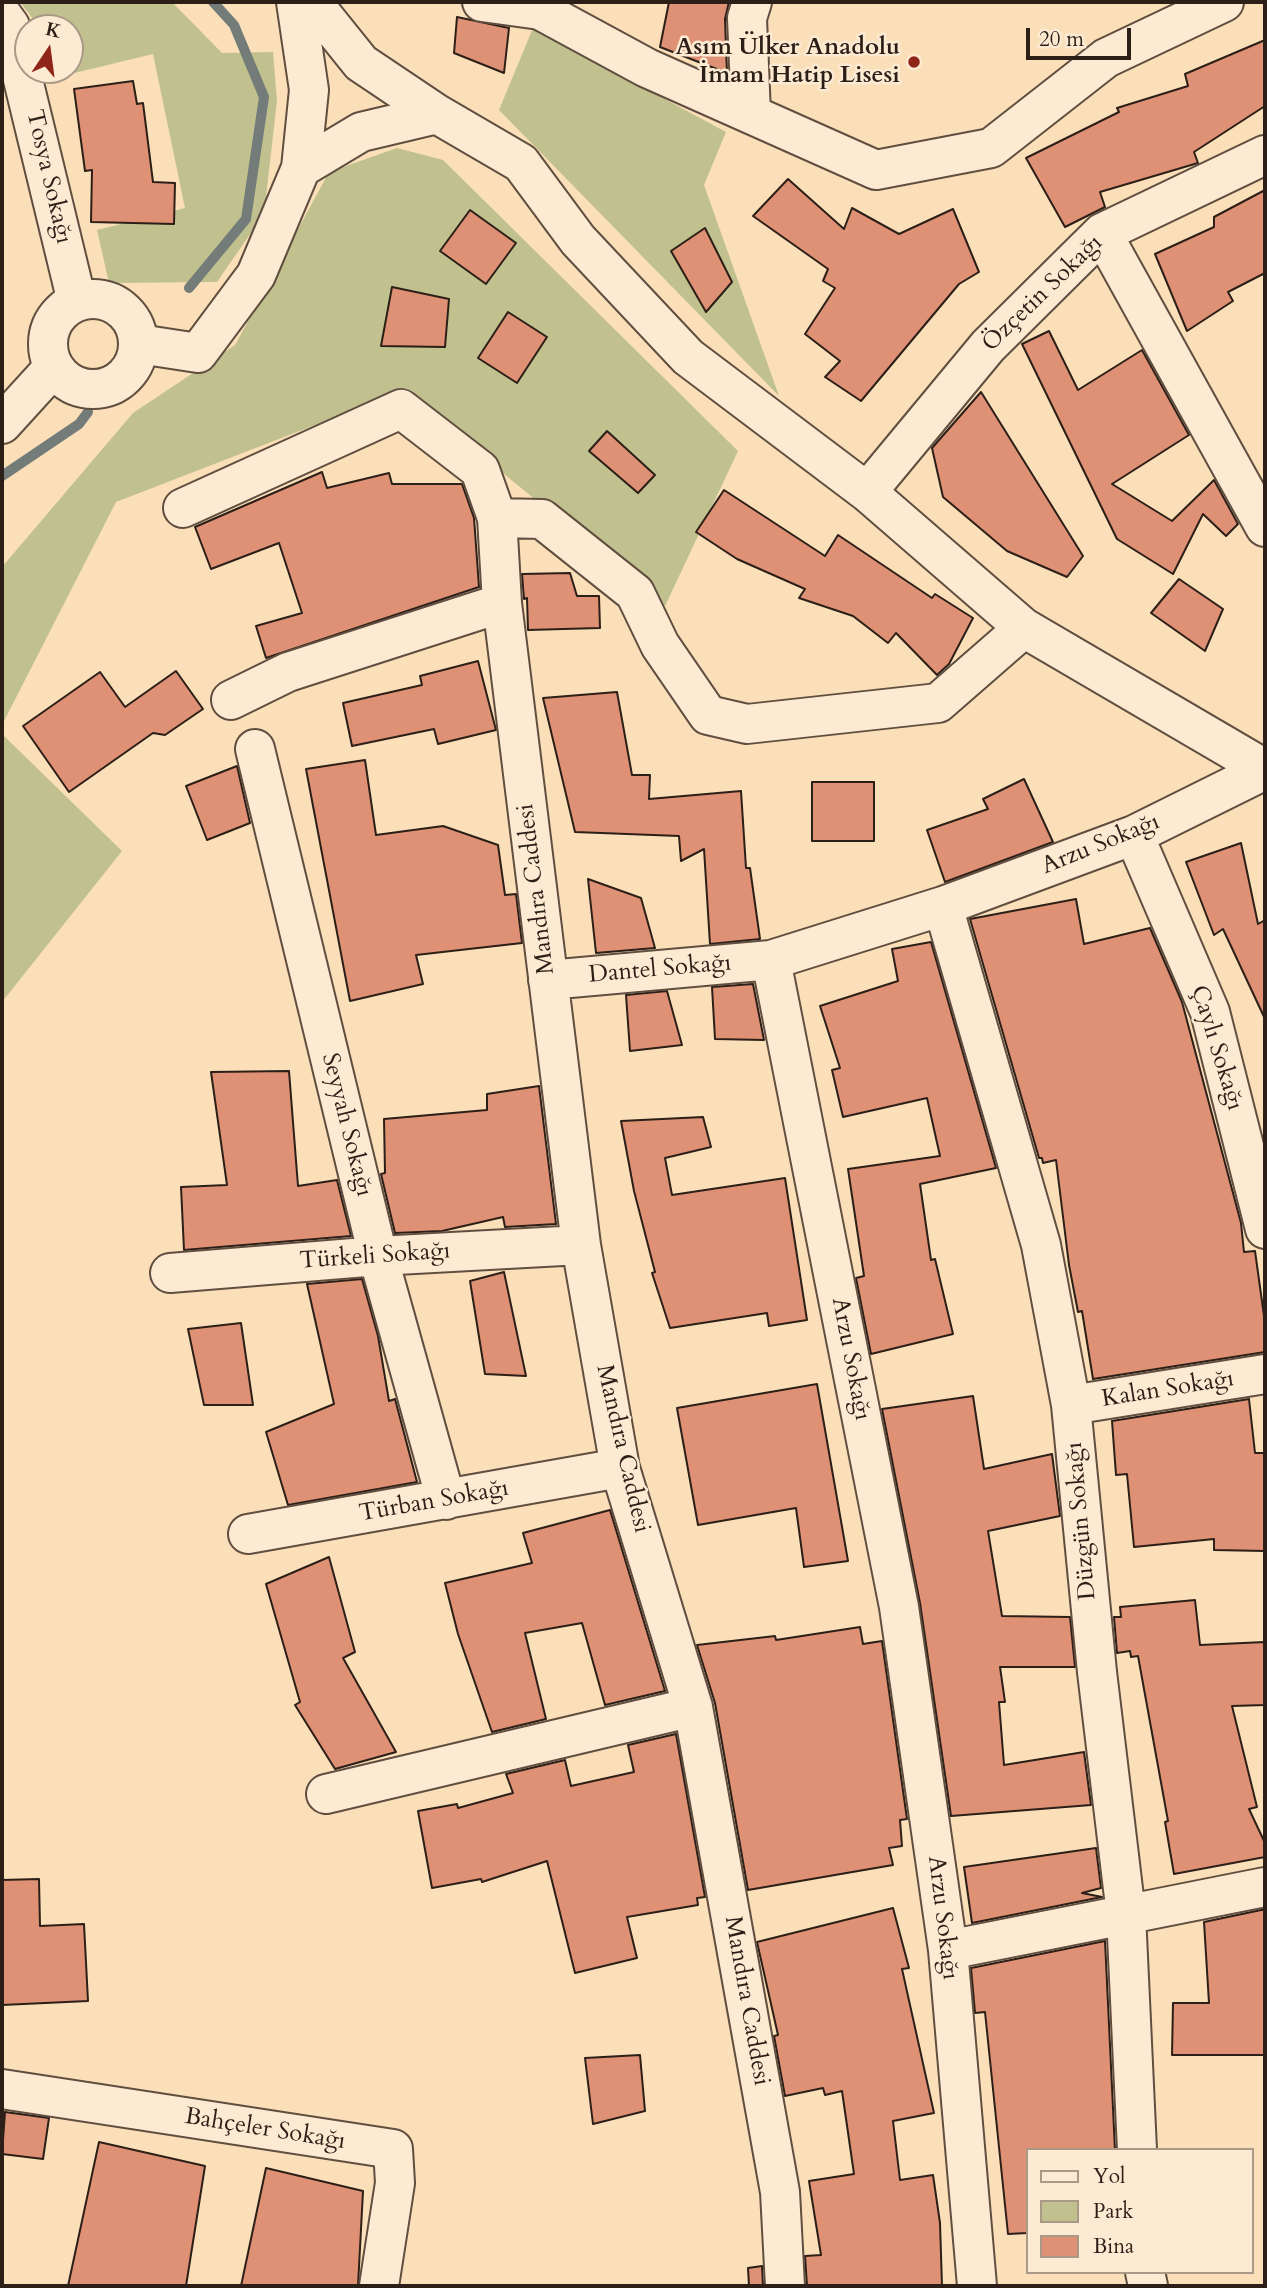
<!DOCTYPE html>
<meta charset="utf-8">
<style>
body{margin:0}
#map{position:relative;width:1267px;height:2288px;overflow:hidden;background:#fbdfb9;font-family:Cardo,serif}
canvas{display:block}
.frame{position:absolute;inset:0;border:4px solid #2c1f17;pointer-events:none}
.legend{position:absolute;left:1026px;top:2148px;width:228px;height:126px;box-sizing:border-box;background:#fcead2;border:2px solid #a99987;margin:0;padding:9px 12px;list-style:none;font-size:21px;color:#2c1f17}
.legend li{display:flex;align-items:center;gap:14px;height:35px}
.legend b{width:35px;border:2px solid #a99987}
.north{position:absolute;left:14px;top:14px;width:70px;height:70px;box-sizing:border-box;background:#fcead2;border:2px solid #a99987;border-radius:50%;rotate:13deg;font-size:19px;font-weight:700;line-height:28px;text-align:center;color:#2c1f17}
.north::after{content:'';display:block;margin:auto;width:24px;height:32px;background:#8f2418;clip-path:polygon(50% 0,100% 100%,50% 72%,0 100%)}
.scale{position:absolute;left:1026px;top:28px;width:105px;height:32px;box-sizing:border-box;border:4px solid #2c1f17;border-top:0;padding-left:9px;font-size:21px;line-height:24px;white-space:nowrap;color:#2c1f17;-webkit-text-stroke:5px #fcead2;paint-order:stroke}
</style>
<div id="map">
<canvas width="1267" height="2288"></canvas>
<div class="frame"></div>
<ul class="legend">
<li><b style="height:9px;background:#fcead2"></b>Yol</li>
<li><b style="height:19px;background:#c0c18f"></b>Park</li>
<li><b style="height:19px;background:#de9175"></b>Bina</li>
</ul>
<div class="north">K</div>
<div class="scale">20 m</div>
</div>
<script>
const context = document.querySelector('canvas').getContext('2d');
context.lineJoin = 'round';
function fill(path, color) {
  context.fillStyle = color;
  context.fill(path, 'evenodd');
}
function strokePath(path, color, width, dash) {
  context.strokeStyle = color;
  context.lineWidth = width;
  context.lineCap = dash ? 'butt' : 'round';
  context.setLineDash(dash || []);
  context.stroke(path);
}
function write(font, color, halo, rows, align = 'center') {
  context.font = font + ' Cardo,serif';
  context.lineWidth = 5;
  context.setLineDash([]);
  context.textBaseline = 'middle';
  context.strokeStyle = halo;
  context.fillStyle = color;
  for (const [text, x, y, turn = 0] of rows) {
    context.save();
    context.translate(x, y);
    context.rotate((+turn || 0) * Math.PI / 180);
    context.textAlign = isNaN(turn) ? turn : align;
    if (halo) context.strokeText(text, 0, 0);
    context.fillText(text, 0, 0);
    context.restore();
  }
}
fill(new Path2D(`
 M20 2H172L222 53 273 52 277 101 264 214 217 282 109 283 97 230 185 208 153 54 62 76 59 70H70V28H40Z
 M533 28 726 132 704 185 779 396 499 110Z
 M397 148 443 160 738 451 665 606 403 391 116 502 2 725V567L133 413 235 345 329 172Z
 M2 734 122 851 2 1002Z`), '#c0c18f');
strokePath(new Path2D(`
 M189 288 246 219 264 97 234 25 213 2
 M2 476 79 424 88 412`), '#737c78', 10);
const building = new Path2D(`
 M669 2H729L725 19 727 73 660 47Z
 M457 17 509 28 504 73 454 53Z
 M1265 40V106L1194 152 1198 163 1100 192 1105 207 1065 227 1026 158 1119 112 1117 108 1188 86 1185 74Z
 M133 81 137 104 143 103 153 182 175 183 174 224 91 222 92 170 85 171 74 89Z
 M788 179 844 229 852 208 899 234 953 209 979 272 959 284 861 401 825 377 840 361 805 334 835 288 823 281 828 269 753 216Z
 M1265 190V273L1228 292 1233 301 1187 331 1155 254 1214 227V217Z
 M470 210 516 243 486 284 440 251Z
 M705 228 732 282 706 312 671 251Z
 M392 287 449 299 445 347 381 346Z
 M508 312 547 337 517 383 478 358Z
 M1049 331 1078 390 1142 350 1189 435 1112 484 1172 521 1214 480 1238 524 1226 536 1203 514 1173 574 1117 539 1022 344Z
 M981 392 1083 556 1067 577 1007 551 943 497 932 448Z
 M607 431 655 475 638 493 589 451Z
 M322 472 327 488 389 473 392 484H462L474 518 479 587 266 658 256 626 302 613 279 543 211 569 195 527Z
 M724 490 825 556 838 535 932 598 935 594 973 618 949 664 937 675 896 633 888 643 853 616 799 598 805 589 737 559 696 532Z
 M570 573 577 596H599L600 628 528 630 527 598 524 599 522 574Z
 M1179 579 1223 609 1205 651 1151 613Z
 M478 661 496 730 438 744 434 729 352 746 343 703 422 685 420 676Z
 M176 671 203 709 165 735 153 733 69 792 23 726 100 672 125 707Z
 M617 692 632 775H650L649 799 741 791 746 868H750L760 939 710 944 704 849 681 861 679 836 575 832 543 698Z
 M365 760 376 835 443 826 498 845 505 895 516 894 522 943 416 955 423 984 350 1001 306 769Z
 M237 766 250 823 207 840 186 786Z
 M1024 779 1053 842 945 882 927 830 988 809 983 799Z
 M812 782H874V841H812Z
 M1241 843 1258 924 1265 920V1019L1223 929 1214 935 1186 862Z
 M588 879 641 898 655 948 596 953Z
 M1076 899 1084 944 1150 928 1182 1002 1241 1223 1244 1252 1255 1251 1265 1323V1352L1093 1379 1082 1311 1078 1312 1069 1265 1056 1160 1043 1163 1042 1158H1039L970 919Z
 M931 942 996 1168 920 1184 931 1260 935 1259 953 1334 871 1354 856 1278 864 1276 848 1169 940 1156 927 1098 843 1117 832 1070 840 1068 820 1006 898 981 892 949Z
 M753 984 764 1040 715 1039 712 987Z
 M667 991 682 1045 630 1051 626 995Z
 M289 1071 298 1186 337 1180 351 1236 184 1250 181 1187 227 1185 211 1072Z
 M539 1086 556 1224 505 1227 503 1217 442 1231 395 1233 381 1174 385 1173 384 1119 487 1110V1094Z
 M703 1117 711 1147 665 1158 672 1195 785 1178 807 1320 769 1326 767 1313 670 1328 652 1273 655 1272 634 1191 621 1121Z
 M504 1272 526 1376 485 1374 470 1281Z
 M362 1279 378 1336 389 1401 395 1399 417 1482 288 1505 266 1432 334 1404 307 1284Z
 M241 1323 253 1405H204L188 1329Z
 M817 1384 848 1561 804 1567 796 1508 698 1525 677 1408Z
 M973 1396 984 1469 1052 1454 1060 1516 988 1531 1002 1616 1070 1617 1075 1667H1000L1005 1702H999L1004 1765 1084 1752 1091 1805 951 1816 920 1603 882 1409Z
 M1249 1399 1255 1453H1265V1551L1214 1550V1539L1134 1547 1127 1474 1116 1475 1112 1421Z
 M610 1510 665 1691 605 1705 582 1623 525 1633 546 1719 492 1732 458 1634 445 1583 532 1563 523 1533Z
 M329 1557 355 1652 343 1658 396 1752 335 1769 295 1705 300 1702 266 1584Z
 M1195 1600 1200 1645 1265 1642V1705L1232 1706 1257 1807 1249 1809 1265 1843V1857L1174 1874 1165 1822 1168 1821 1138 1656 1131 1657 1130 1651 1117 1653 1114 1617H1121L1120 1607Z
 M860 1627 863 1644 882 1641 907 1819 900 1820 902 1846 889 1848 893 1865 748 1890 715 1703 697 1645 775 1636 776 1640Z
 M676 1734 705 1897 697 1898 698 1905 627 1917 637 1958 575 1973 547 1861 482 1882 481 1879 432 1888 418 1811 457 1804 458 1808 513 1793 506 1774 565 1760 571 1786 634 1772 628 1745Z
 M1096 1848 1101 1888 1082 1893 1102 1897 972 1923 964 1867Z
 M39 1879 40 1926 84 1924 88 2001 2 2005V1880Z
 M893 1908 909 1968 902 1969 934 2113 893 2121 900 2180 933 2175 940 2223 942 2286H807L805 2256 821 2255 809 2181 854 2174 842 2091 825 2095 823 2088 785 2096 774 2036 778 2035 757 1942Z
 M1261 1910H1265V2055H1172L1173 2003H1209L1204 1922Z
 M1105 1941 1115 2150H1027V2233L1008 2234 985 2012 975 2013 971 1968Z
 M640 2055 645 2111 593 2124 585 2058Z
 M5 2112 49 2118 43 2159 2 2154Z
 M99 2142 205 2166 186 2286H68Z
 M266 2168 363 2191 358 2286H241Z
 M762 2266 763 2286H749L748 2268Z`);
fill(building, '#de9175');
strokePath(building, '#2c1f17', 2);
const minor = new Path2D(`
 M312 2 361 63 437 114 521 163 578 240 688 357 867 492 1024 628 1265 769
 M482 2 540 10 647 68 876 170 991 148 1106 58 1224 2
 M2 15 10 26 77 302
 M751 114 747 18 752 2
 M301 168 361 132 437 114
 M1102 233 1265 527
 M48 344a45 45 0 1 1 90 0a45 45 0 1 1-90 0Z
 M139 344 198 353 256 275 301 168 309 90 296 2
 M2 424 53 368
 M867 492 988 346 1102 233 1265 155
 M183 508 401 409 480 470 497 518 542 519 635 593 660 645 708 715 747 724 938 703 1024 628
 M502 603 581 1245 620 1468 693 1707 780 2192 785 2286
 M231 700 288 672 502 603 497 518
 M255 749 378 1256 446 1500
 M1134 835 1210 1012 1265 1229
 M943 906 1041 1245 1071 1405 1097 1672 1126 1914 1137 2150
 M548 980 771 960
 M170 1273 378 1256 581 1245
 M1071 1405 1265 1374
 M248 1534 620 1468
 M326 1794 693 1707
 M948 1950 1265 1887
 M2 2089 393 2149 395 2183 379 2286
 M1145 2272 1148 2286
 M977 2286 948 1950 899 1607 771 960 943 906 1134 835 1265 770`);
strokePath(minor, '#604f40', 42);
strokePath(minor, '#fcead2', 38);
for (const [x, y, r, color] of [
 [914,62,7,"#8f2418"]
]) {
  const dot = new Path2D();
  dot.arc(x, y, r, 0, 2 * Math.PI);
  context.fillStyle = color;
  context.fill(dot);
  strokePath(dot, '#fcead2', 2.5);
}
write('bold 24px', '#2c1f17', '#fcead2', [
 ["Asım Ülker Anadolu",900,48],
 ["İmam Hatip Lisesi",900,76]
], 'right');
write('24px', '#2c1f17', '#fcead2', [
 ["Tosya Sokağı",48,177,77],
 ["Özçetin Sokağı",1043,294,-44],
 ["Arzu Sokağı",1101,845,-22],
 ["Mandıra Caddesi",537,889,-97],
 ["Dantel Sokağı",660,970,-5],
 ["Çaylı Sokağı",1216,1048,73],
 ["Seyyah Sokağı",346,1125,76],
 ["Türkeli Sokağı",375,1257,-4],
 ["Arzu Sokağı",850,1359,79],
 ["Kalan Sokağı",1168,1390,-9],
 ["Mandıra Caddesi",622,1449,77],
 ["Türban Sokağı",434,1502,-10],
 ["Düzgün Sokağı",1082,1521,-95],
 ["Arzu Sokağı",942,1918,83],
 ["Mandıra Caddesi",746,2001,80],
 ["Bahçeler Sokağı",265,2130,9]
]);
</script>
